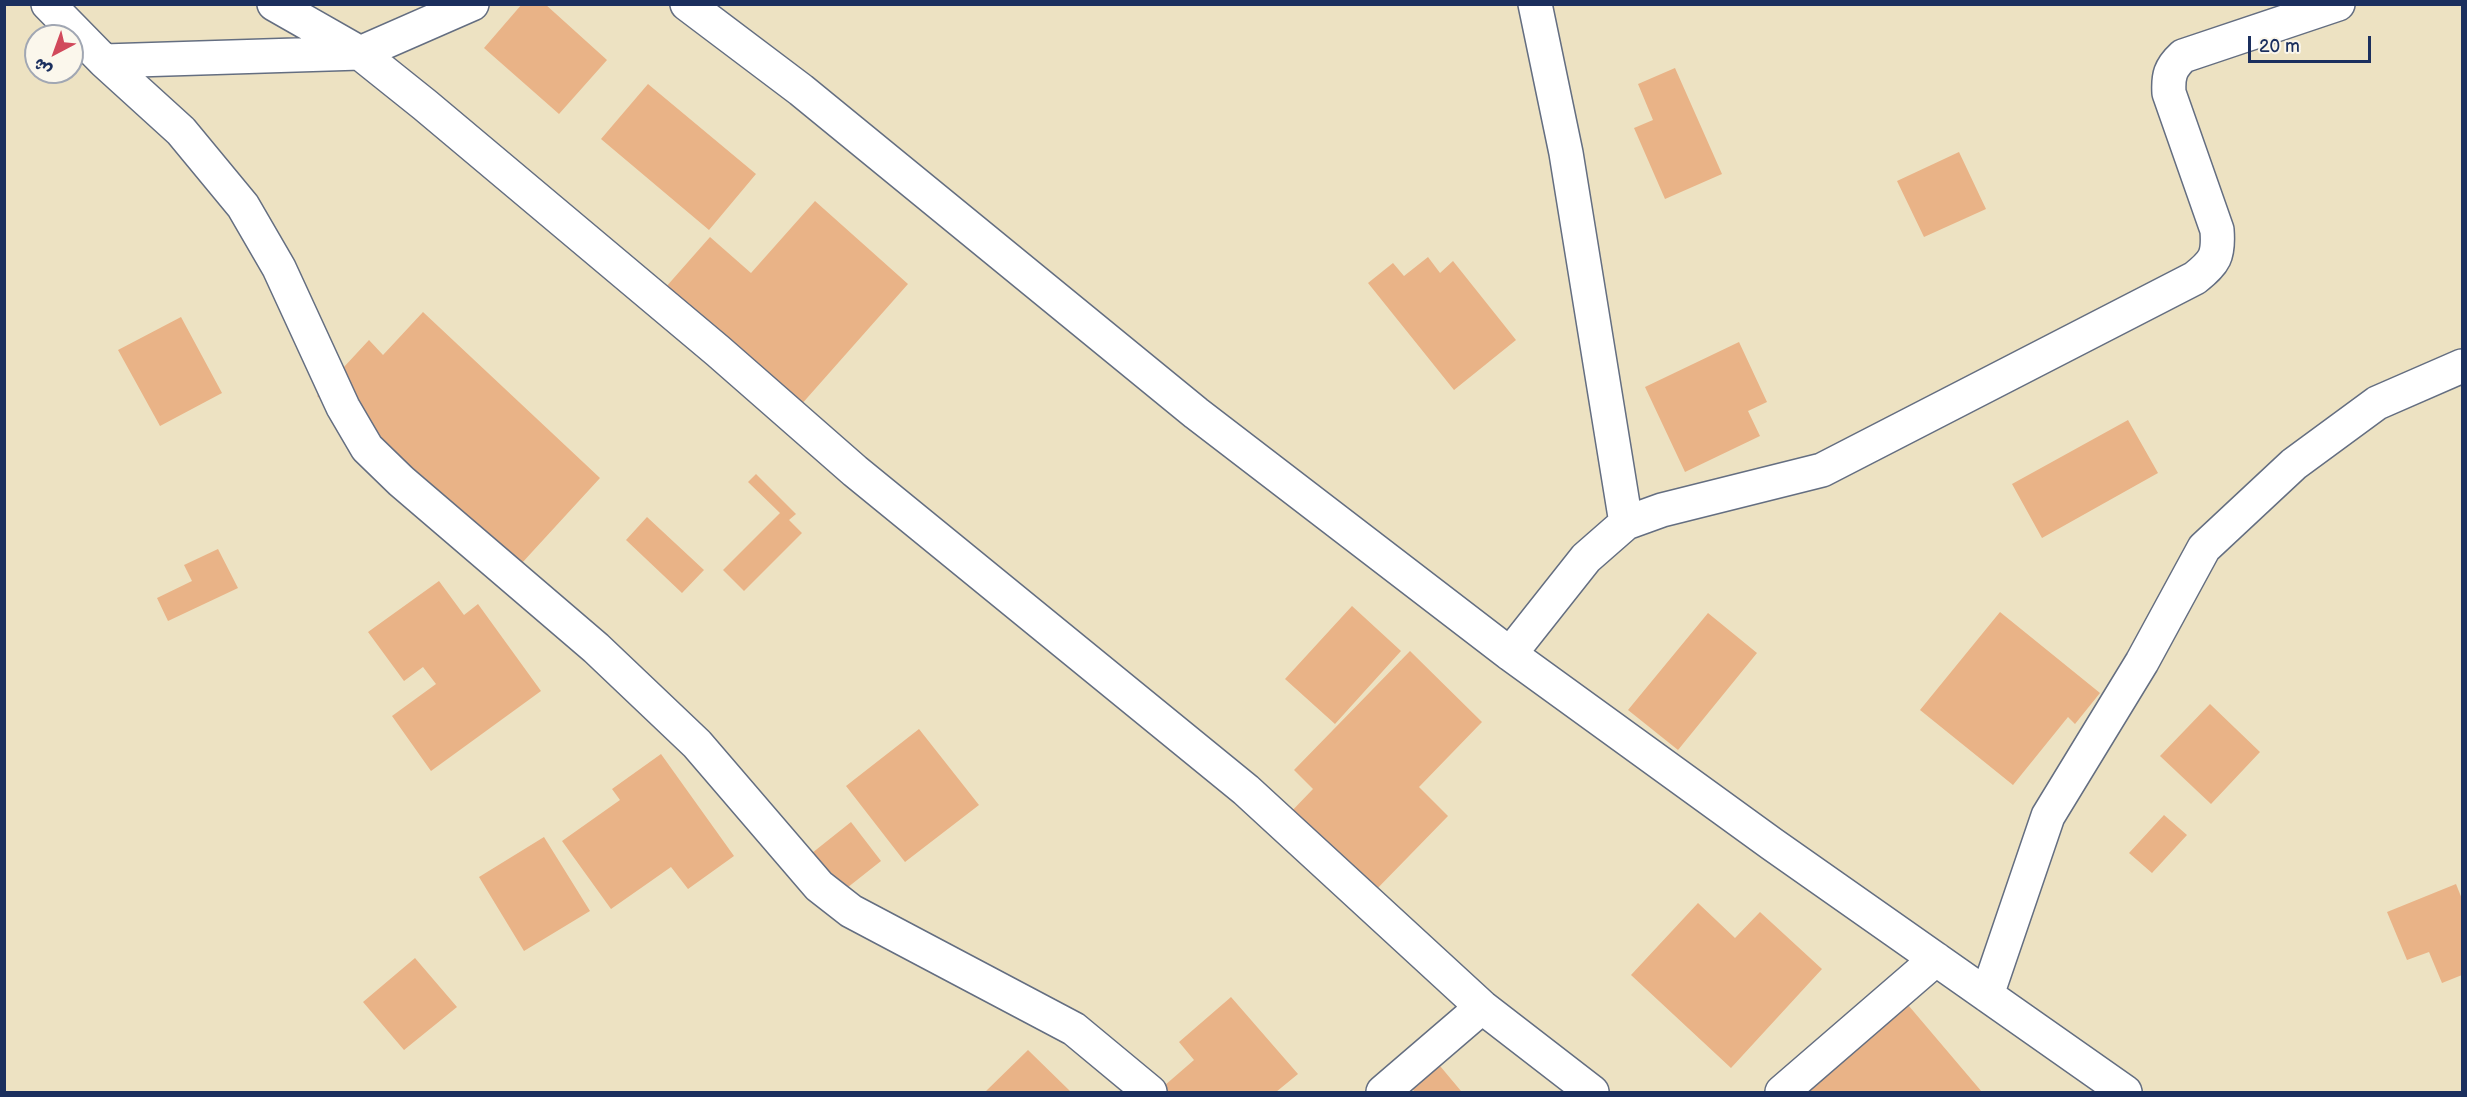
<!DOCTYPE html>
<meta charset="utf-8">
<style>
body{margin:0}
#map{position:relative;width:2467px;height:1097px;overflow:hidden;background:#ede2c2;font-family:"Balsamiq Sans","Playpen Sans Arabic",sans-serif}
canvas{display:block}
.frame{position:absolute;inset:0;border:6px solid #1b2f5e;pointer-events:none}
.north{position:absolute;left:24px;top:24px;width:60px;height:60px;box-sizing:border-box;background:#fbf7ec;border:2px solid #a1a7b3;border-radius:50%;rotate:221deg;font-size:16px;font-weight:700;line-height:24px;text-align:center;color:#1b2f5e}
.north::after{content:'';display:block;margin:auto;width:21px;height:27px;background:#d1495b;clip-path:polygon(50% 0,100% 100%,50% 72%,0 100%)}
.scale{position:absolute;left:2248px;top:36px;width:123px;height:27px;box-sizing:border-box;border:3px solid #1b2f5e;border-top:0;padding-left:8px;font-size:18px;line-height:21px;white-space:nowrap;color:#1b2f5e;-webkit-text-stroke:4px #fbf7ec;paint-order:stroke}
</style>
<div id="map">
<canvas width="2467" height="1097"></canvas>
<div class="frame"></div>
<div class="north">ش</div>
<div class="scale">20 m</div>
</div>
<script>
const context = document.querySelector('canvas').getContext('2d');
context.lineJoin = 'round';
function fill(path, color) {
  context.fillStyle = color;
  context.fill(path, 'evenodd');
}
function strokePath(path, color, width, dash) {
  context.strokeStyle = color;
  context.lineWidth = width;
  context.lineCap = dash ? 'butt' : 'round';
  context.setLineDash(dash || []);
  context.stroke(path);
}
fill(new Path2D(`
 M522 4H545L607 60 559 114 484 48Z
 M1675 68 1722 174 1665 199 1634 128 1653 120 1638 84Z
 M648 84 756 174 709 230 601 139Z
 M1959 152 1986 209 1924 237 1897 181Z
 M815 201 908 284 792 415 658 296 710 237 751 273Z
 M1428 257 1440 273 1453 261 1516 340 1454 390 1368 283 1393 263 1404 276Z
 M423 312 600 478 510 576 317 396 369 340 383 355Z
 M181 317 222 393 160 426 118 350Z
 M1739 342 1767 402 1748 411 1760 436 1685 472 1645 387Z
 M2128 420 2158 473 2042 538 2012 484Z
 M756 474 796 514 789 520 802 533 744 591 723 570 780 513 748 482Z
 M647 517 704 570 682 593 626 540Z
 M218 549 238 588 168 621 157 598 192 581 184 565Z
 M439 581 464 615 478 604 541 691 431 771 392 716 436 684 423 667 404 681 368 632Z
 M1352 606 1401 651 1335 724 1285 679Z
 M2000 612 2100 693 2075 724 2068 717 2013 785 1920 710Z
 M1708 613 1757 653 1678 750 1628 710Z
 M1410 651 1482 722 1419 787 1448 816 1370 896 1287 816 1313 789 1294 770Z
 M2210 704 2260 752 2211 804 2160 756Z
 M919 729 979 805 905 862 846 786Z
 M661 754 734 856 688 889 671 867 611 909 562 841 620 800 612 789Z
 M2164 815 2187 835 2152 873 2129 853Z
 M851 822 881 861 833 899 802 861Z
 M544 837 590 911 524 951 479 877Z
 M2456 884 2462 899V975L2442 983 2429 952 2407 960 2387 912Z
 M1698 903 1735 938 1760 912 1822 969 1731 1068 1631 975Z
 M415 958 457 1007 404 1050 363 1002Z
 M1231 997 1298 1074 1276 1092H1157L1194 1060 1179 1042Z
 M1903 999 1982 1092H1793Z
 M1028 1050 1071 1092H985Z
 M1435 1060 1461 1091 1460 1092H1415L1407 1083Z`), '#e9b387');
const minor = new Path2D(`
 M48 4 104 61 181 131 243 206 279 268 343 407 367 448 401 481 596 648 697 744 819 886 851 911 1074 1029 1150 1092
 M274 4 360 53 425 105 718 351 855 471 1246 790 1482 1007 1592 1092
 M687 4 801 90 1196 413 1510 654 1772 844 2125 1092
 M1535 4 1566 153 1626 523
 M104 61 360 53 472 4
 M1510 654 1586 558 1626 523 1662 510 1822 470 2195 278C2215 262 2219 256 2217 230L2169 93C2168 76 2170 68 2183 56L2338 4
 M1987 995 2048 816 2142 662 2204 548 2294 464 2377 403 2462 366
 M1383 1092 1482 1007
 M1782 1092 1936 959`);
strokePath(minor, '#646e81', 36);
strokePath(minor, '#fff', 33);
</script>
